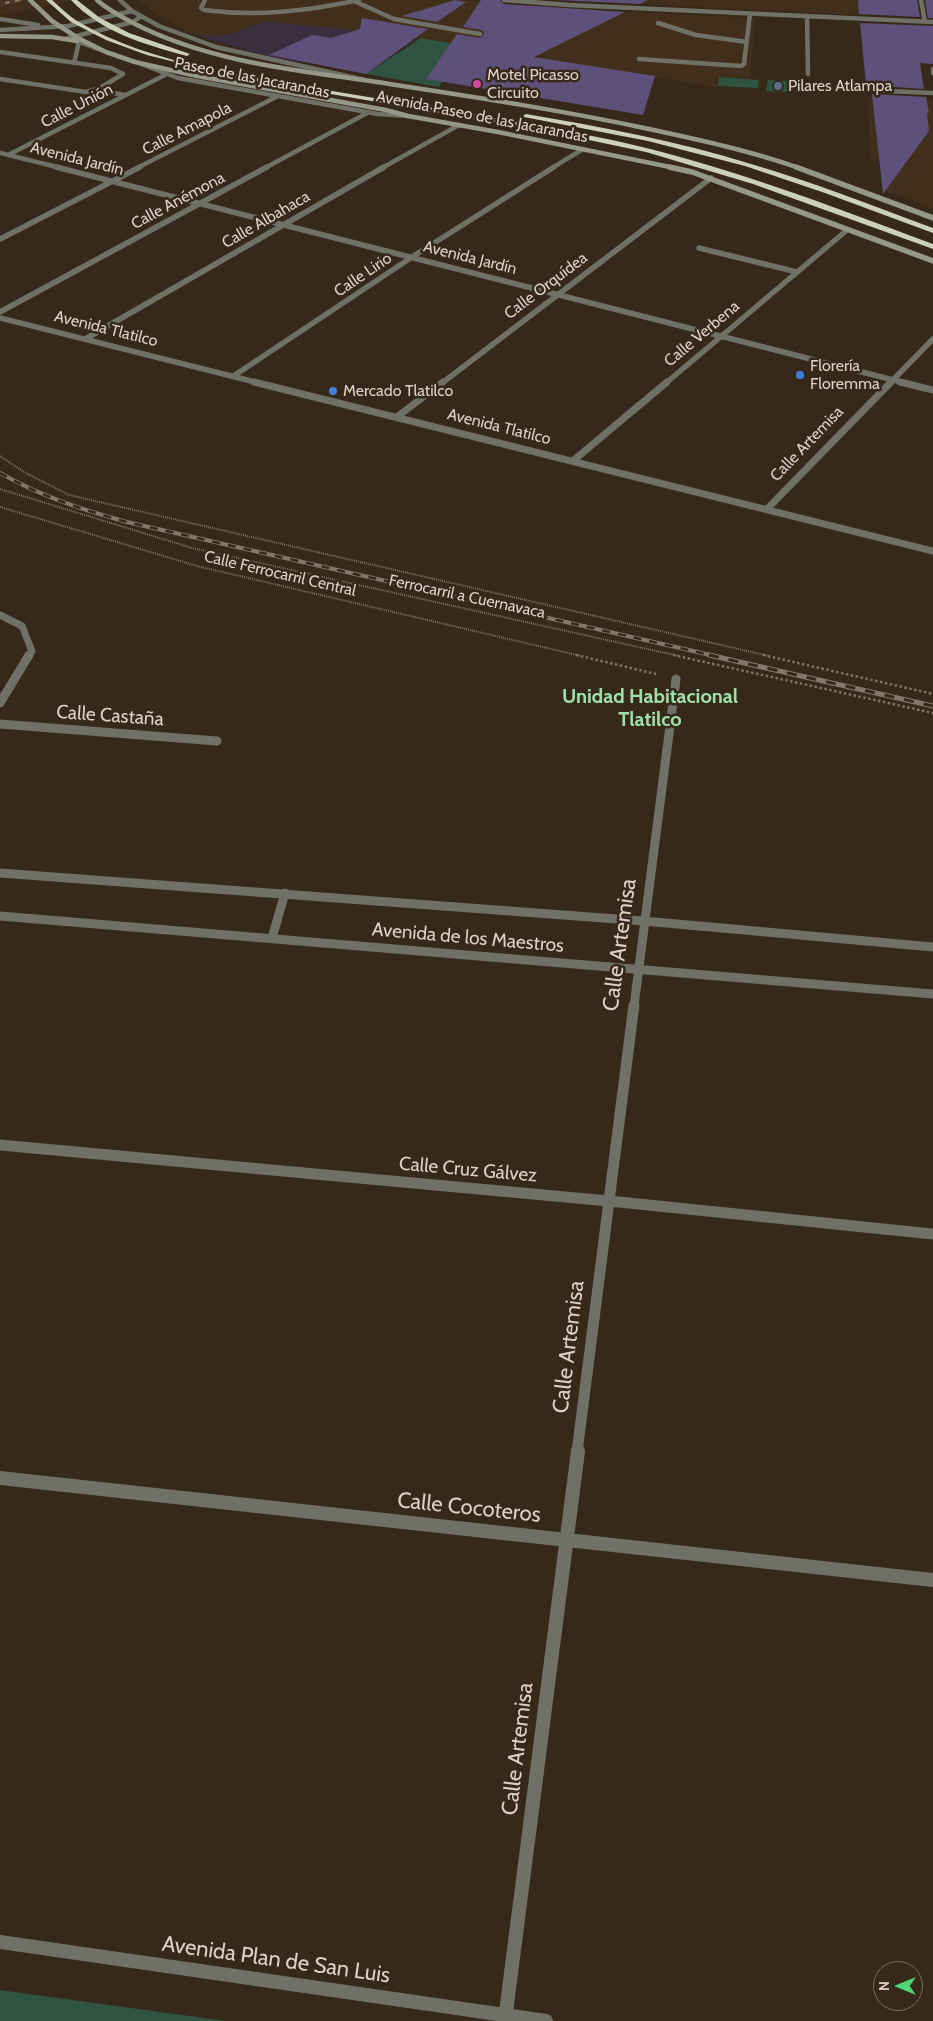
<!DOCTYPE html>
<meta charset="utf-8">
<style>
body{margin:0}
#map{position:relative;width:933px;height:2021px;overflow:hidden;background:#37291a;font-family:Cabin,sans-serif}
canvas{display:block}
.north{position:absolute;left:873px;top:1961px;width:50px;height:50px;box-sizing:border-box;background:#37291a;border:1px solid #786c5f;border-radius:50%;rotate:270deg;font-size:14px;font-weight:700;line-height:20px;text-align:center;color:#dad0c7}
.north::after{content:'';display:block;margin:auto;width:18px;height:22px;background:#50d674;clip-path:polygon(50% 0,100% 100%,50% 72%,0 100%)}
</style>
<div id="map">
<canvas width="933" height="2021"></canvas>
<div class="north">N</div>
</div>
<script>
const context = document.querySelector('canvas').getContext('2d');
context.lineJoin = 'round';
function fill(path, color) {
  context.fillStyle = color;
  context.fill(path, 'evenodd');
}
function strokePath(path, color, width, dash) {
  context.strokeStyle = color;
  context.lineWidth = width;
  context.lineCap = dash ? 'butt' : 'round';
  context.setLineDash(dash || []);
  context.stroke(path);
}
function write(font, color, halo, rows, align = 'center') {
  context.font = font + ' Cabin,sans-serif';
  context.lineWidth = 5;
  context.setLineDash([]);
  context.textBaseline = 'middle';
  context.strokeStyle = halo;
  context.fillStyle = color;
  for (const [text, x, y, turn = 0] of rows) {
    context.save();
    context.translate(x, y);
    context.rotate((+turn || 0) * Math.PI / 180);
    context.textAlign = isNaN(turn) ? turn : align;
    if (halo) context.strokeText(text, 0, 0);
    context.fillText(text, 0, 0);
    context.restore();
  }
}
fill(new Path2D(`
 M267 21 363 31 298 62 268 56 194 35 224 36Z`), '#3a2f3e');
fill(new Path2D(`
 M0 0H77L0 15Z
 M138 0H463L524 7 755 18 750 79 718 77 716 87 366 29 363 31 267 21 223 36 194 35 157 15Z
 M562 0H858L859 15 625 3Z
 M867 97 933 100V208L885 191 903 166 871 159Z`), '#422f1b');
fill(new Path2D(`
 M421 38 461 45 439 87 366 74Z
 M719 77 759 80 758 88 718 86Z
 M768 80 789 81 788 92 766 91Z
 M0 1990 226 2021H0Z`), '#2e5341');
fill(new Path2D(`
 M455 0 466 2 437 22 402 16Z
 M481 0H500L504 4 625 12 534 57 655 76 643 115 426 79 457 34 479 38 483 36 484 33 481 30 463 27Z
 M557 0H648L640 4Z
 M858 0H917L920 17 859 14Z
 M925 0H933V18H928Z
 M362 18 428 29 366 74 269 55 312 35 331 38 360 29Z
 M860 23 933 26V64L920 63 924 89 866 85Z
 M872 94 926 97 929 113H927L929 131 883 194Z`), '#5d507a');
strokePath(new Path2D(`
 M0 456 24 472 69 495 769 656
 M0 489 192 548 679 656
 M0 507 197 566 581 656`), '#7f7366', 2, [1, 1]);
strokePath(new Path2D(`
 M576 655 656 674
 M673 655 933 713
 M763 655 933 694`), '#7f7366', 2.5, [2.5, 2.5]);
strokePath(new Path2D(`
 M205 0 201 8 204 10C257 17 307 11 359 0
 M354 1 394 19 480 34
 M807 16 808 74
 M658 23 696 35 747 42
 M0 52 111 68 123 74 100 88 86 92 0 79
 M639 59 741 66 744 64 750 14
 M74 63 79 42
 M933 69V73
 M96 90 125 95`), '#6f7167', 4.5);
strokePath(new Path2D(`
 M120 0 132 11
 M504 0 569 5 933 22
 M921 0 925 22
 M864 90 933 93
 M0 153 61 168
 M8 155 165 75
 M137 168 278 96
 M265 168 369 112
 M382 168 459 125
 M552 168 583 149`), '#6f7167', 4.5);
strokePath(new Path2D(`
 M56 167 905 383
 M0 239 140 167
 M699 248 797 272
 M0 312 267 167
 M0 318 259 383
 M87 338 384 167
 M235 375 412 257 554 167
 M442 383 711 178
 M666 383 847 230
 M890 383 933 339`), '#6f7167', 5.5);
strokePath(new Path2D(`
 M254 382 933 551
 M900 382 933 390
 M398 416 443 382
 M574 460 667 382
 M768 508 891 382
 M0 615 22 626 32 651 29 656`), '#6f7167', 7);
strokePath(new Path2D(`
 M0 703 29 655
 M0 724 217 741
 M0 873 644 921 933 947
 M0 916 933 994
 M272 938 285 893
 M634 1006 676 679`), '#6f7167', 9);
strokePath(new Path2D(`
 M0 1145 609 1201 933 1234
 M577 1452 634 1005`), '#6f7167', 11);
strokePath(new Path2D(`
 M0 1478 933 1580
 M505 2020 578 1451`), '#6f7167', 14);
strokePath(new Path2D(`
 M0 19 38 25
 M0 30 68 26 132 11 159 26 216 47 365 80
 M68 38 101 50
 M68 38 133 22 140 17
 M141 64 178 78 378 114 408 116`), '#6f7167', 4.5);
strokePath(new Path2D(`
 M0 1942 546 2021`), '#6f7167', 14);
strokePath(new Path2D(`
 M30 0 52 21 78 38 106 52 135 62 197 76 386 110 408 116 498 132 675 168
 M97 0C108 10 122 17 135 24 216 65 308 71 396 85 481 98 565 111 649 129 700 140 751 151 799 168
 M0 36 52 37 77 41`), '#959788', 4.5);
strokePath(new Path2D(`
 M669 167 692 172 933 261
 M796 167 933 218`), '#959788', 5.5);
fill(new Path2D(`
 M46 0H52C60 7 68 15 77 21 152 66 259 78 344 93 433 108 523 121 612 140 723 164 828 205 933 244V249L753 184 646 152 541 130 243 79 147 55 106 40 71 22Z
 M71 0H77L100 18 129 33 190 54 187 56C146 45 101 32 71 0Z
 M526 114C602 127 677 141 751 164 813 182 873 206 933 228V233L825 193 745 166 648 141 524 117 523 116Z`), '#cdd0b8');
const railFar2 = new Path2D(`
 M0 4 20 0`);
const railFar1 = new Path2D(`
 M0 473C40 496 83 510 127 522L715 656`);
const rail = new Path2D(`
 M709 655 933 706`);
strokePath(railFar2, '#83776b', 2.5);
strokePath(railFar1, '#83776b', 4);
strokePath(rail, '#83776b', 5);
strokePath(railFar2, '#37291a', 2, [5]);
strokePath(railFar1, '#37291a', 2.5, [8]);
strokePath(rail, '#37291a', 3, [10]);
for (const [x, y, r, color] of [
 [477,84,5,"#d1479c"],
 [778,86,5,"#5c6f8a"],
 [800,375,5,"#3f7fe0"],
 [333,391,5,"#3f7fe0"]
]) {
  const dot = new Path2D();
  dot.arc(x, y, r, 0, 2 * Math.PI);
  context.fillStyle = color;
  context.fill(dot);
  strokePath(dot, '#37291a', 2);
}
write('16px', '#dad0c7', '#37291a', [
 ["Motel Picasso",487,75],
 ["Circuito",487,93],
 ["Pilares Atlampa",788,86],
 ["Florería",810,366],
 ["Floremma",810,384],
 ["Mercado Tlatilco",343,391]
], 'left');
write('16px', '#dad0c7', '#37291a', [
 ["Paseo de las Jacarandas",252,78,11],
 ["Calle Unión",77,106,-27],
 ["Avenida Paseo de las Jacarandas",482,117,11],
 ["Calle Amapola",187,129,-27],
 ["Avenida Jardín",77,159,14],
 ["Calle Anémona",178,201,-28],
 ["Calle Albahaca",266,220,-30],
 ["Avenida Jardín",470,258,14],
 ["Calle Lirio",363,275,-34],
 ["Calle Orquídea",546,286,-37],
 ["Avenida Tlatilco",106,329,14],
 ["Calle Verbena",702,334,-40],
 ["Avenida Tlatilco",499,427,14],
 ["Calle Artemisa",807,444,-46],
 ["Calle Ferrocarril Central",280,574,13],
 ["Ferrocarril a Cuernavaca",467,597,12]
]);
write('19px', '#dad0c7', '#37291a', [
 ["Calle Castaña",110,716,4],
 ["Avenida de los Maestros",468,938,5],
 ["Calle Cruz Gálvez",468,1170,5]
]);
write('bold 20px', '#9edfa9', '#37291a', [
 ["Unidad Habitacional",650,697],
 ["Tlatilco",650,720]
]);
write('22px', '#dad0c7', '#37291a', [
 ["Calle Artemisa",620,945,-82],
 ["Calle Artemisa",569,1347,-83],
 ["Calle Cocoteros",469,1508,6],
 ["Calle Artemisa",518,1749,-83],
 ["Avenida Plan de San Luis",276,1960,8]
]);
</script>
